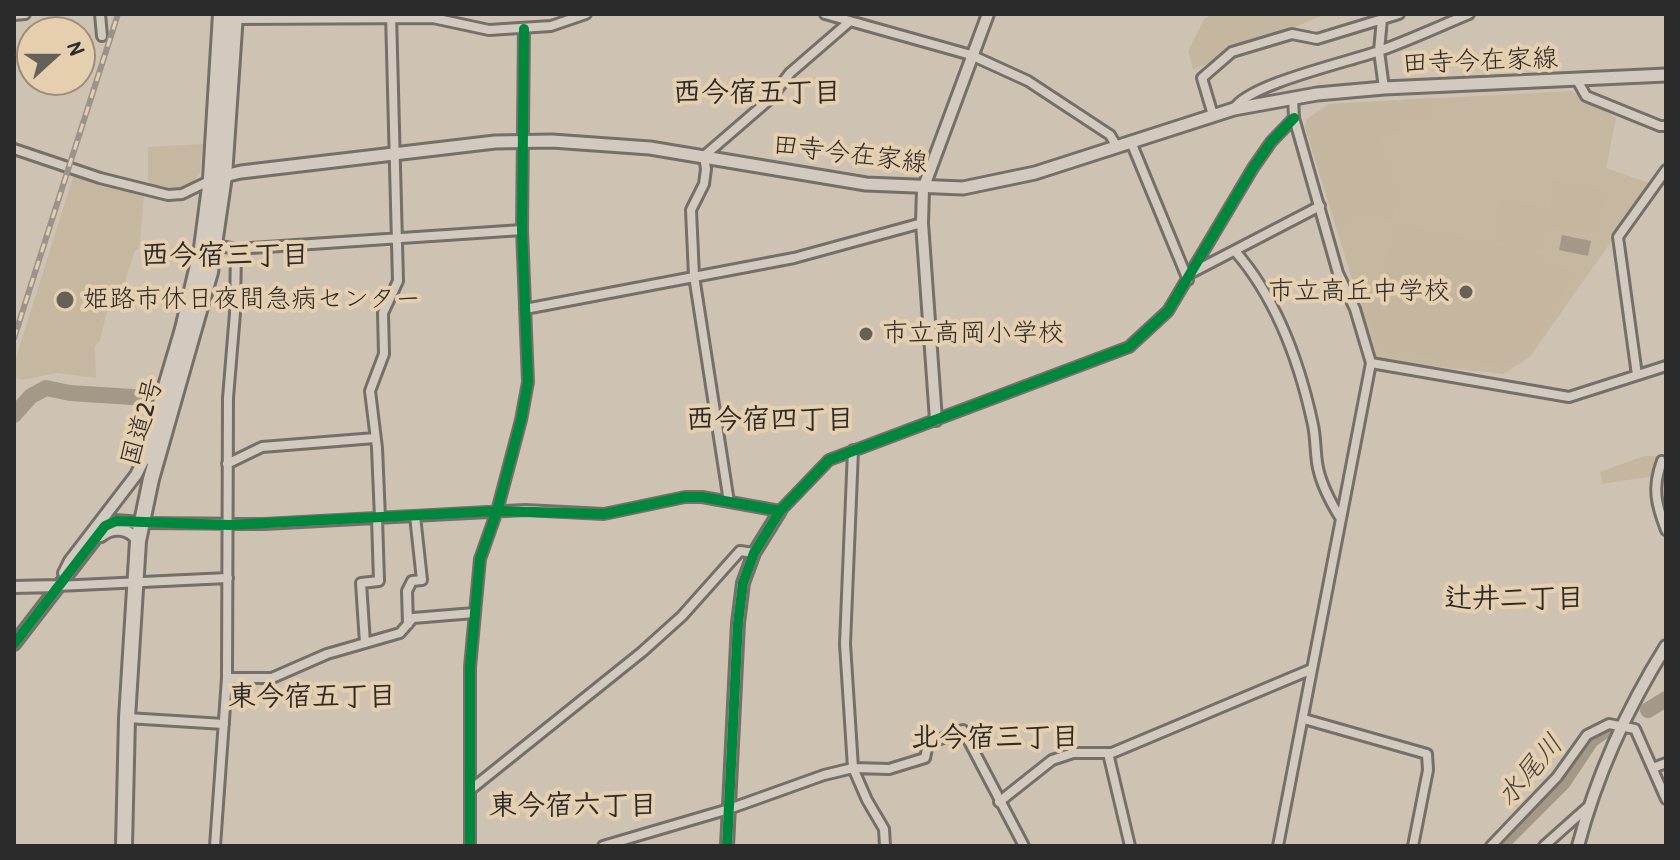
<!DOCTYPE html>
<meta charset="utf-8">
<style>
body{margin:0}
#map{position:relative;width:1680px;height:860px;overflow:hidden;background:#cec3b2;font-family:"Patrick Hand",sans-serif}
canvas{display:block}
.frame{position:absolute;inset:0;border:16px solid #2b2b2b;pointer-events:none}
.north{position:absolute;left:16px;top:16px;width:80px;height:80px;box-sizing:border-box;background:#e5cfae;border:2px solid #9b8d7a;border-radius:50%;rotate:69deg;font-size:22px;font-weight:700;line-height:32px;text-align:center;color:#2b2b2b}
.north::after{content:'';display:block;margin:auto;width:28px;height:36px;background:#64605a;clip-path:polygon(50% 0,100% 100%,50% 72%,0 100%)}
</style>
<div id="map">
<canvas width="1680" height="860"></canvas>
<div class="frame"></div>
<div class="north">N</div>
</div>
<script>
const context = document.querySelector('canvas').getContext('2d');
context.lineJoin = 'round';
function fill(path, color) {
  context.fillStyle = color;
  context.fill(path, 'evenodd');
}
function strokePath(path, color, width, dash) {
  context.strokeStyle = color;
  context.lineWidth = width;
  context.lineCap = dash ? 'butt' : 'round';
  context.setLineDash(dash || []);
  context.stroke(path);
}
function write(font, color, halo, rows, align = 'center') {
  context.font = font + ' "Patrick Hand","Klee One",sans-serif';
  context.lineWidth = 8;
  context.setLineDash([]);
  context.textBaseline = 'middle';
  context.strokeStyle = halo;
  context.fillStyle = color;
  for (const [text, x, y, turn = 0] of rows) {
    context.save();
    context.translate(x, y);
    context.rotate((+turn || 0) * Math.PI / 180);
    context.textAlign = isNaN(turn) ? turn : align;
    if (halo) context.strokeText(text, 0, 0);
    context.fillText(text, 0, 0);
    context.restore();
  }
}
fill(new Path2D(`
 M1572 91 1616 118 1606 168 1652 184 1529 358 1503 374 1377 360 1305 127 1307 119 1329 104Z
 M203 144 200 172 194 181 173 191 153 187 148 180V147Z
 M74 174 144 196 140 244 138 250H135L115 312 107 311 100 340 95 346 96 378 56 373 23 380 14 377V364Z`), '#c6b7a0');
fill(new Path2D(`
 M1213 14H1326L1193 70 1188 51 1204 19Z
 M1432 98 1434 116 1405 115 1395 132 1378 137 1398 196 1391 219 1355 212 1345 224 1336 226 1305 127 1307 119 1329 104Z
 M1555 181 1605 191 1597 234 1546 224 1541 250 1495 241 1502 201 1549 210Z
 M1395 224 1540 254 1546 264 1574 272 1526 352 1503 364 1383 349 1359 280 1383 285Z
 M1644 456H1660L1654 476 1602 484 1600 472Z`), '#c5b6a0');
fill(new Path2D(`
 M1562 235 1591 241 1588 256 1559 250Z`), '#a49887');
strokePath(new Path2D(`
 M14 415 31 396 46 388 70 393 148 398
 M1648 710 1666 699
 M1499 846 1563 782 1591 740 1604 731`), '#a49887', 16);
const minor = new Path2D(`
 M100 14 102 36
 M825 14 971 55 1028 81 1110 135 1117 147
 M14 15 25 14
 M234 19 433 18 489 30 551 26 586 14
 M1382 19 1379 51 1384 88
 M1577 80 1586 96 1660 126H1666
 M1234 109C1247 84 1353 61 1382 50 1412 39 1440 26 1469 14
 M1213 115 1202 78 1232 52 1292 34 1317 39 1399 14
 M1131 142 1188 280
 M14 149 100 178 168 195 182 194 211 180
 M215 245 236 249 522 230
 M1235 251C1276 298 1300 364 1313 425 1316 439 1315 454 1318 468 1322 487 1331 503 1341 519
 M1193 272 1320 206
 M525 309 794 258 922 223
 M1371 363 1569 397 1666 366
 M1637 375 1618 237 1666 170
 M853 450 845 644 853 768 867 800 884 829 885 846
 M1666 463 1662 461C1652 488 1656 504 1666 530
 M227 464 262 447 375 438
 M729 502 694 276 691 210 704 184 706 169 704 156 770 99 790 73 849 22
 M380 518 377 448 370 391 384 354 383 313 398 281 391 14
 M142 523 264 524 525 510 604 514 685 497H702L780 511 829 460 1129 347 1168 311 1253 168 1271 142 1294 118
 M57 586 228 578
 M408 624 407 591 412 581 422 580 415 516
 M365 643 361 583 379 581 377 518
 M227 678H272L327 654 400 633 413 618 474 613
 M127 718 224 724
 M1304 719 1427 754 1428 770 1413 846
 M1108 753 1130 846
 M1653 768 1666 763
 M470 790 642 652 682 616 740 551 754 553
 M999 802 1052 760 1073 753H1112L1312 669
 M215 846 227 678 228 398 235 313 236 249
 M470 846V667L480 559 497 511 521 420 528 382 522 230 524 29
 M603 846 729 809 824 775 853 768 889 769 925 758 928 744 963 730 1024 846
 M1278 846 1371 363 1355 309 1338 273 1294 118 1293 98
 M1491 846 1557 777 1587 735 1609 724 1635 729 1666 799
 M1544 846 1590 805`);
const tertiary = new Path2D(`
 M936 420 922 223 923 189 988 14
 M101 536C113 526 129 528 138 541
 M64 573 70 561 136 475 145 457
 M14 587 57 586
 M14 644 105 526 116 521 141 523
 M727 846 738 623 743 583 754 553 780 511
 M1578 846C1596 777 1628 707 1666 646`);
const secondary = new Path2D(`
 M220 177 241 172 495 142 552 141 650 148 866 184 963 188 1035 173 1234 109 1317 94 1384 88 1666 75`);
const trunk = new Path2D(`
 M145 457 183 329 202 248 211 179 221 14
 M124 846 127 718 138 541 151 479 210 272 224 176 235 14`);
strokePath(minor, '#746f68', 14);
strokePath(tertiary, '#746f68', 16);
strokePath(secondary, '#746f68', 17);
strokePath(trunk, '#746f68', 20);
strokePath(minor, '#d2cabe', 8);
strokePath(tertiary, '#d2cabe', 10);
strokePath(secondary, '#d2cabe', 11);
strokePath(trunk, '#d2cabe', 14);
const rail = new Path2D(`
 M14 338 118 14`);
strokePath(rail, '#99938c', 6);
strokePath(rail, '#e5cfae', 3, [9]);
strokePath(new Path2D(`
 M14 644 105 526 116 521 229 525 497 511 604 514 685 497H702L780 511
 M470 846V667L480 559 497 511 521 420 528 382 522 230 524 29
 M727 846 738 623 743 583 754 553 780 511 829 460 1129 347 1168 311 1253 168 1271 142 1294 118`), '#00873e', 10);
for (const [x, y, r, color] of [
 [1466,292,8,"#64605a"],
 [65,300,10,"#64605a"],
 [866,334,8,"#64605a"]
]) {
  const dot = new Path2D();
  dot.arc(x, y, r, 0, 2 * Math.PI);
  context.fillStyle = color;
  context.fill(dot);
  strokePath(dot, '#e5cfae', 3);
}
write('26px', '#2b2b2b', '#e5cfae', [
 ["田寺今在家線",1480,62,-2],
 ["田寺今在家線",850,155,7],
 ["国道2号",143,422,-74]
]);
write('26px', '#2b2b2b', '#e5cfae', [
 ["市立高丘中学校",1450,292,"right"],
 ["姫路市休日夜間急病センター",83,300],
 ["市立高岡小学校",882,334]
], 'left');
write('bold 28px', '#2b2b2b', '#e5cfae', [
 ["西今宿五丁目",757,94],
 ["西今宿三丁目",225,257],
 ["西今宿四丁目",770,421],
 ["辻井二丁目",1514,600],
 ["東今宿五丁目",312,698],
 ["北今宿三丁目",995,739],
 ["東今宿六丁目",573,807]
]);
write('italic 28px', '#45423d', '#e5cfae', [
 ["水尾川",1531,771,-49]
]);
</script>
